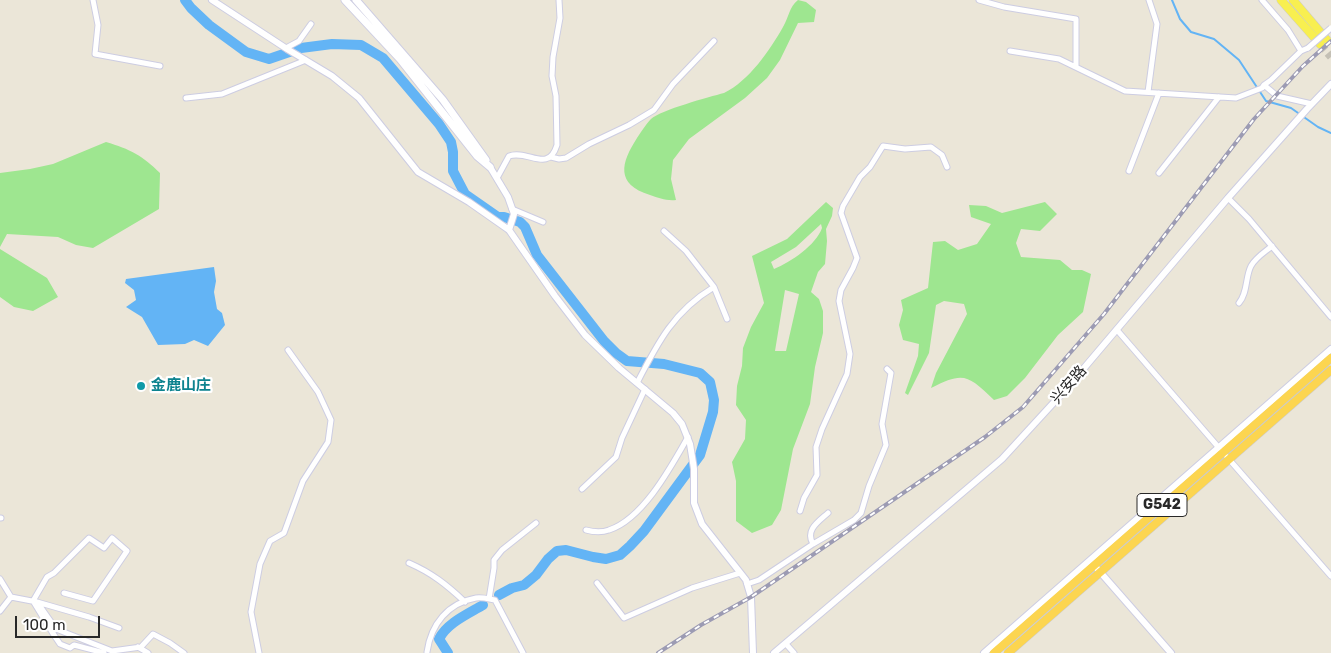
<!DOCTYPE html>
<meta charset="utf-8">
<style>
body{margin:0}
#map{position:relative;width:1331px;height:653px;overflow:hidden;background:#ebe6d8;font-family:Rubik,sans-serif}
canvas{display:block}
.scale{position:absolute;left:15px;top:616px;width:85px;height:22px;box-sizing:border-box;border:2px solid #282828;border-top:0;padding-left:6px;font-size:15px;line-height:18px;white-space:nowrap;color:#282828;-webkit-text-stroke:4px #fff;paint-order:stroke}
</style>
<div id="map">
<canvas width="1331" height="653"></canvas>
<div class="scale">100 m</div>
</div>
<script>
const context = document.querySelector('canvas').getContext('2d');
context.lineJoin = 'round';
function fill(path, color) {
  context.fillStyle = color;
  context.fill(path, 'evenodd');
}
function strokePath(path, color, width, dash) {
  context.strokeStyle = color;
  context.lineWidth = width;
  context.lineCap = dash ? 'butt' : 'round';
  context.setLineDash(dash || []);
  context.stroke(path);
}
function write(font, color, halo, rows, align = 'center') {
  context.font = font + ' Rubik,"Noto Sans SC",sans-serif';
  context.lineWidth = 4.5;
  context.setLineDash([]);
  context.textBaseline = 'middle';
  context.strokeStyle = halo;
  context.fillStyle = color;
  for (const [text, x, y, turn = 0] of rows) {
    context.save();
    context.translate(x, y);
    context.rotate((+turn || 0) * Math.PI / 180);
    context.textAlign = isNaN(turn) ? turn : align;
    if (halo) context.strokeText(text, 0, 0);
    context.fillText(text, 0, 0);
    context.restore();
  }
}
fill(new Path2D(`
 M798 0 806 2 816 10 814 22 798 23 780 60 767 78 745 98 689 139 673 160 671 179 676 200C666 201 659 198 650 195 615 184 621 163 637 138 641 132 646 124 651 119 661 110 709 97 724 93 749 81 770 50 783 27 789 17 789 7 798 0Z
 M106 142C130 149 143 156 160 173L159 209 93 248 76 245 58 237 7 234 0 247V173L30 169 53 164Z
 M826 202 833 208 832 216 826 229 827 241 825 264 818 272 811 292 819 299 823 311V333L815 367 810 404 793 449 781 510 772 525 752 533 736 521V481L732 462 745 439 746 420 736 405 737 386 742 366 743 348 751 327 764 303 752 256 787 239ZM821 224 822 228C816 245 791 262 774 269L771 262 796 247ZM785 290 799 294 786 351H775Z
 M1045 202 1057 214 1040 231 1021 229 1016 243 1021 257 1060 260 1072 270H1082L1091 274 1083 312 1058 335 1025 378 1007 396 994 400C968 375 964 371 931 388L936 373 967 314 964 304 944 301 936 305 929 353 908 395 905 393 918 356 919 344 903 340 899 325 903 310 901 300 928 288 933 242 945 241 958 250 977 244 991 224 971 217 969 205 986 206 1002 213Z
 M0 249 47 278 58 297 33 311 14 307 0 297Z`), '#9ee690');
fill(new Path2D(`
 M214 267 216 281 214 292 217 309 222 313 225 325 208 346 194 340 185 344 158 345 142 317 126 307 136 300 134 290 125 283 126 279Z`), '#63b4f5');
strokePath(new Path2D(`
 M1172 0 1180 19 1191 32 1214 39 1239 60 1266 101 1291 108 1318 127 1331 133`), '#63b4f5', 2);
strokePath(new Path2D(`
 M185 0 191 8 209 25 246 52 269 59 301 48 332 44 361 45 383 58 439 124 451 142 453 152V171L465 194 498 217H504L520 222 525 227 537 255 604 341 616 353 627 361 664 364 700 373 710 382 714 400 713 412 700 455 644 531 630 546 620 555 606 559 593 557 566 550 557 551 548 559 536 575 524 585 512 588 499 595
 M448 653 439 639C447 623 468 614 483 605`), '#63b4f5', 10);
strokePath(new Path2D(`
 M1320 44 1331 57`), '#c4c0b5', 8, [8, 4]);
const minor = new Path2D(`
 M93 0 98 25 95 54 160 66
 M979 0 1004 7 1076 19V66
 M1262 0 1288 30 1301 51
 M286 48 299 41 311 24
 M1010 51 1059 59 1125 91 1236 98 1262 88 1264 85 1271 80 1301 51 1308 48
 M1264 85 1277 96 1312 104
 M1148 92 1157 24 1149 0
 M186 98 222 94 306 60
 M551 157 559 159 566 158 589 144 629 125 654 110 673 84 714 41
 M1129 171 1159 93
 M1159 173 1219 97
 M497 178 509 156C528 149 548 174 557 145L556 96 552 76 553 57 560 18 559 0
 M1228 198 1249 219 1331 317
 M512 209 543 222
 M664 231 686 251 714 287 727 319
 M1239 303C1248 292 1245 278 1251 266 1256 257 1265 252 1272 246
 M1117 330 1220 449
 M637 383C658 342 674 311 714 287
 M1227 457 1331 576
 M582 489 616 457 622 438 645 389
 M800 511 804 498 817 475 816 447 822 429 847 374 850 354 839 301 841 290 853 268 857 258 841 213 843 206 860 177 870 167 883 146 905 149 931 147 942 155 947 167
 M0 518H1
 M586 530C593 532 601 533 609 530 643 519 671 467 688 437
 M813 544C805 530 818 522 828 513
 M409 563C432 573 447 585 465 602
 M0 579 11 597 37 602 56 629 112 651 141 647 153 634 170 643 184 653
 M597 583 624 618 692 588 740 573
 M747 584 759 580 813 544 854 520 861 513 869 486 886 445 882 424 891 373 887 369
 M489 599 494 568V560L502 550 536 523
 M37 602 89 617 119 628
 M0 611 11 597
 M56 629 52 632 33 601 47 577 54 573 89 538 104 548 112 538 127 551 93 601 64 593
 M52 632 60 644 70 648 74 645 104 653
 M786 644 794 653
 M138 647 148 653
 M427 652C431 624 448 603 476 598 482 597 489 599 495 600L523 653
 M259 653 251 612 260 564 270 541 284 533 303 481 328 442 331 420 318 392 288 350`);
const tertiary = new Path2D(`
 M212 0 287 49 332 76 359 98 418 172 469 202 509 230 555 296 585 335 619 368 673 413 682 424 690 444 694 469V503L702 524 746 580 751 597 753 653
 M490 167 508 197 514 214 509 230
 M1094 565 1171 653
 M774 653 1002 459 1068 387 1228 198 1307 109 1331 84
 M984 653 1331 349`);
const secondary = new Path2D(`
 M345 0 400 59 477 156 490 167
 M356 0 443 100 486 160`);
const primary = new Path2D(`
 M1281 0 1320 44
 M1293 0 1327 40`);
const trunk = new Path2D(`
 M994 653 1331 358
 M1008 653 1331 370`);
strokePath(minor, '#cdcde2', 7);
strokePath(tertiary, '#cdcde2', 8);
strokePath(secondary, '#cdcde2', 9);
strokePath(primary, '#cbcbcb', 9);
strokePath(trunk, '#cbcbcb', 9);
strokePath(minor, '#fff', 5);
strokePath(tertiary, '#fff', 6);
strokePath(secondary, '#fff', 7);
strokePath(primary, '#f8ef50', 8);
strokePath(trunk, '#fcd550', 8);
const rail = new Path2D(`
 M658 653 701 625 751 597 985 437 1023 407 1104 314 1254 119 1303 66 1331 41`);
strokePath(rail, '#9c9bb3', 4);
strokePath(rail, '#fff', 2, [5.5]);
const minorBridge = new Path2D(`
 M1308 48 1331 28`);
strokePath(minorBridge, '#cdcde2', 7, []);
strokePath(minorBridge, '#fff', 5);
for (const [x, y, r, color] of [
 [141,386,5,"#0f9aa8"]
]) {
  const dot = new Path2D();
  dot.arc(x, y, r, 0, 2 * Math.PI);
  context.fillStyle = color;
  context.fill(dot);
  strokePath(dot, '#fff', 2);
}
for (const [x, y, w] of [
 [1162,505,50]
]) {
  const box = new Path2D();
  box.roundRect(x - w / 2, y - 11.5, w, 23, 4);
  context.fillStyle = '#fff';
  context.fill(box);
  strokePath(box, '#282828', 1);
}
write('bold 14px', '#282828', null, [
 ["G542",1162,505]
]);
write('15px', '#282828', '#fff', [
 ["兴安路",1069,385,-49]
]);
write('bold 15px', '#0d838f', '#fff', [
 ["金鹿山庄",151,386]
], 'left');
</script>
